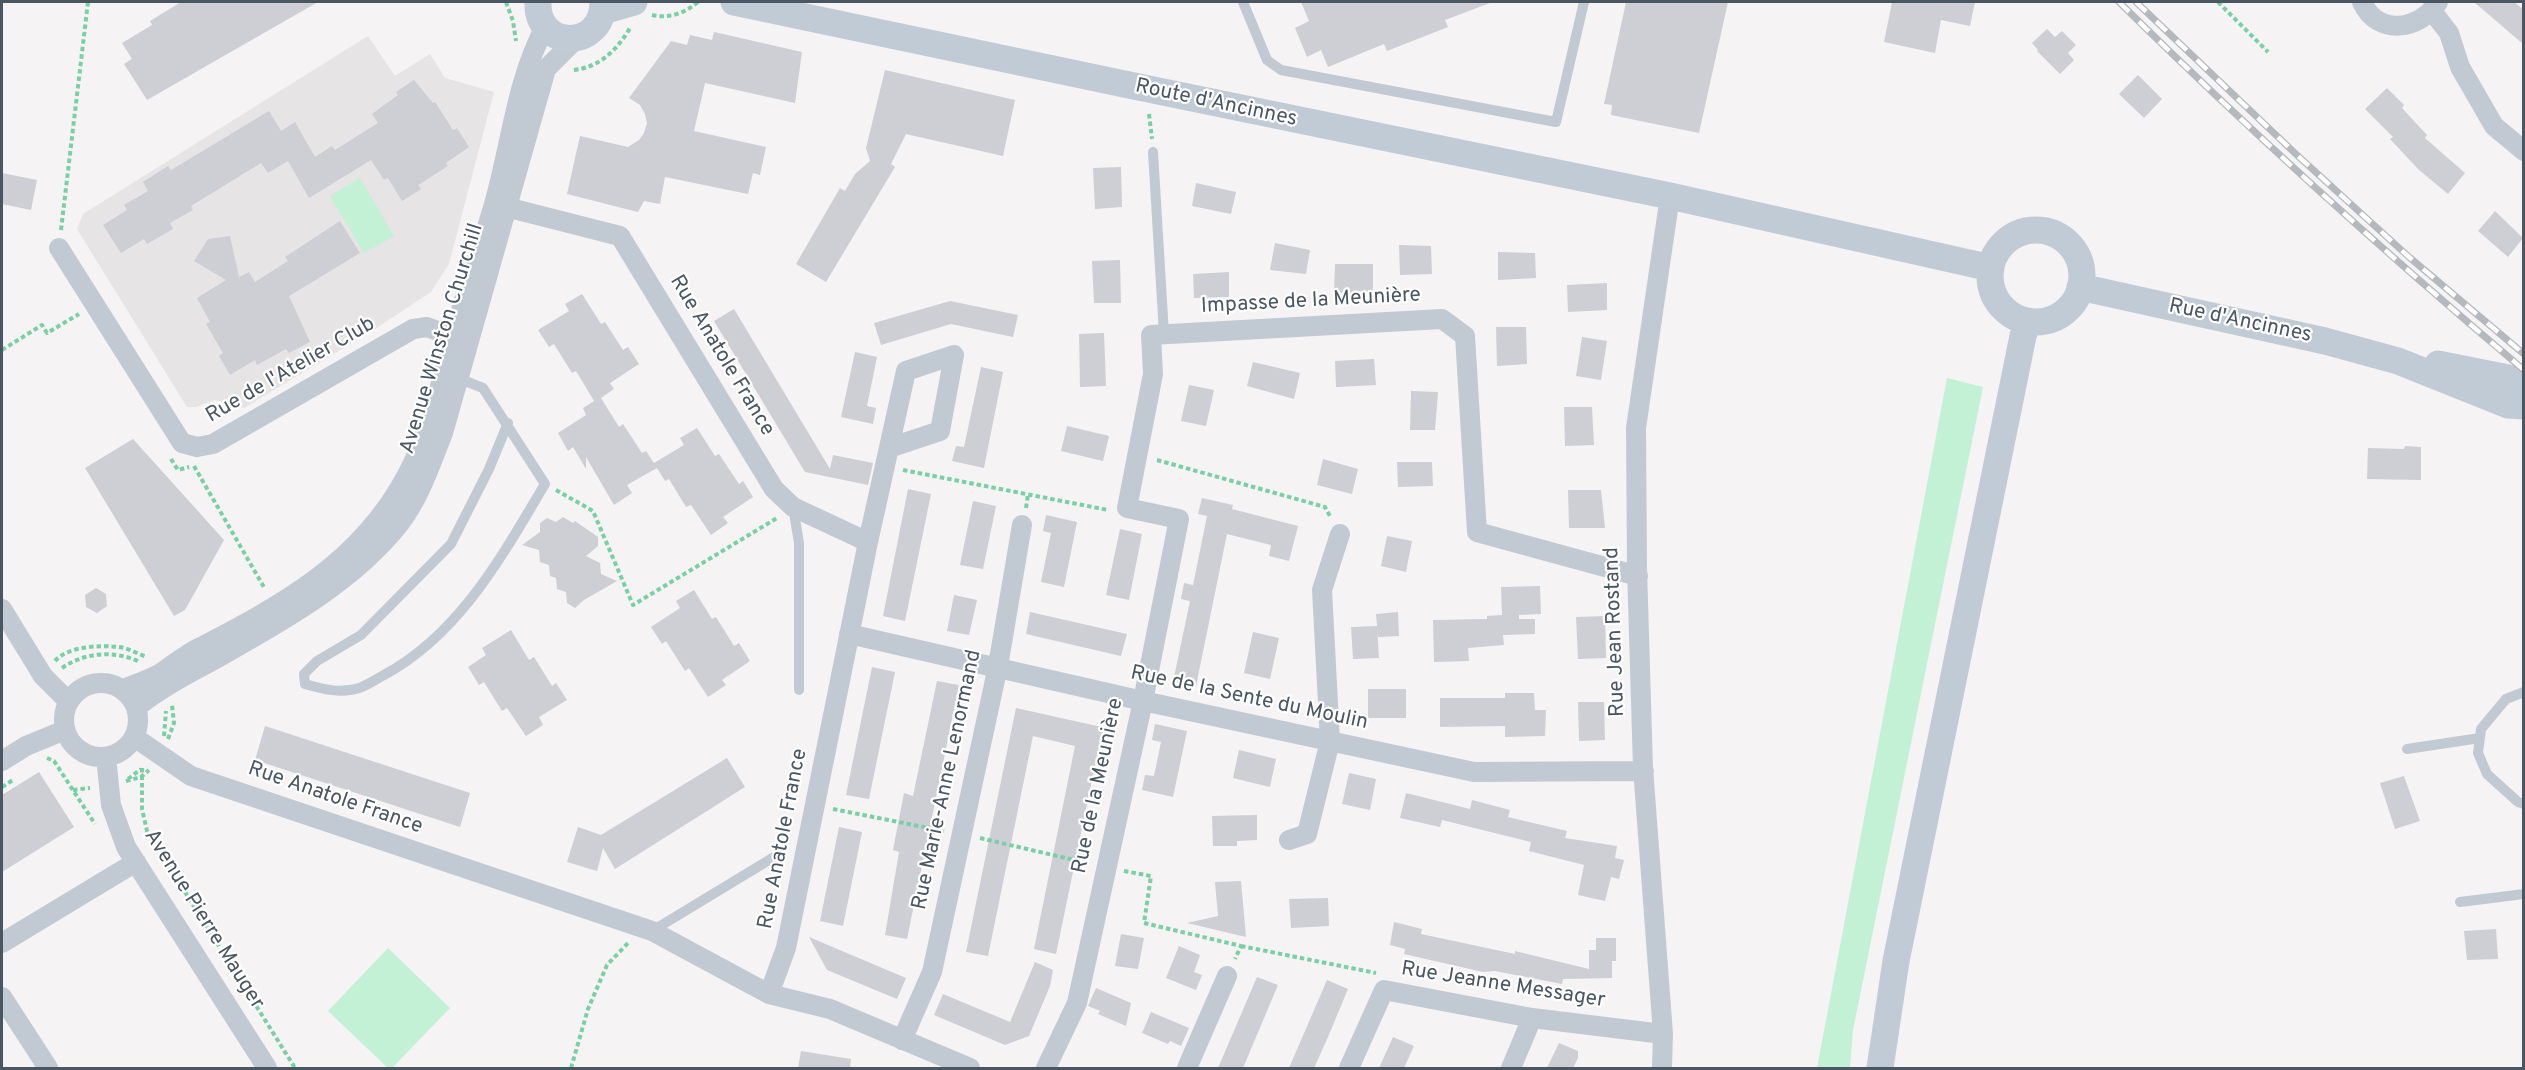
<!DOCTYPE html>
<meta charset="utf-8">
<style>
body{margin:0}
#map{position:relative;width:2525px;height:1070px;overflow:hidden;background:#f5f3f3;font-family:Overpass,sans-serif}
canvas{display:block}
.frame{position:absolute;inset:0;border:3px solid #4a5661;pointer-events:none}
</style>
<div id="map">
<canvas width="2525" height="1070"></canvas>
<div class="frame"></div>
</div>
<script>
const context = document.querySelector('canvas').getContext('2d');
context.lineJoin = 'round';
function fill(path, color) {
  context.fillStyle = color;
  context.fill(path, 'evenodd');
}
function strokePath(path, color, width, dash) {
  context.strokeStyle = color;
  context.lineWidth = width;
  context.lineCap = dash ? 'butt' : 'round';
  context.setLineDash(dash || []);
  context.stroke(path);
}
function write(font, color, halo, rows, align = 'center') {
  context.font = font + ' Overpass,sans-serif';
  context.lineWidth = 4.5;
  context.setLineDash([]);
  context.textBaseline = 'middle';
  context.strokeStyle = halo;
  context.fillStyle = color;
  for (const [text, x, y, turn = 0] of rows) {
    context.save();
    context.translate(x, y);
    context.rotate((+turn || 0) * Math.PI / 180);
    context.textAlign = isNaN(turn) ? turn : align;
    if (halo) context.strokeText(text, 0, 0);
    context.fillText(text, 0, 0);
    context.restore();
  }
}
fill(new Path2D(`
 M368 36 395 76 430 54 445 78 494 92 449 264 431 292 375 329 244 408 215 400 196 407H187L77 229 83 214Z`), '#e6e4e5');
fill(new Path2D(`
 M360 178 394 236 364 253 330 196Z
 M1947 378 1983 387 1853 1030 1850 1068H1817Z
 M388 948 450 1008 392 1068H388L328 1011Z`), '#c3f1d5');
fill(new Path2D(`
 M181 2H318L147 100 124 64 132 59 122 43 152 25 150 21Z
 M1301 2H1490V3L1445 20 1448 27 1387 51 1384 44 1328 67 1321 50 1307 57 1295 28 1309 21Z
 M1626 2H1728L1699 133 1611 115 1612 105 1604 104Z
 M1892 2H1975L1970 26 1941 20 1935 53 1884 42Z
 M2474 2H2514L2523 9V44Z
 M2047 29 2055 37 2062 31 2076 45 2068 53 2074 60 2060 74 2037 51 2038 50 2032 43Z
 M714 32 802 52 795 103 705 83 694 131 766 147 760 175 753 173 748 194 665 177 660 204 644 201 638 212 567 194 580 136 628 147 639 140 644 133 647 123 645 114 640 105 629 98 671 41 687 45 690 35 712 40Z
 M885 70 1015 100 1003 156 906 134 891 164 895 167 826 282 796 264 840 188 845 191 855 174 870 161 866 148Z
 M2138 75 2162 99 2144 118 2119 94Z
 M414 80 433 103 435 102 453 130 457 128 469 147 446 163 448 166 418 185 421 189 402 201 388 178 384 180 371 160 309 198 288 161 268 173 261 163 191 206 193 210 170 223 173 229 147 244 144 239 121 253 103 225 127 210 124 205 148 191 143 182 168 166 171 170 269 111 281 131 295 122 315 157 332 146 335 150 378 123 372 114 398 95 396 92Z
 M2387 88 2404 105 2402 108 2427 135 2425 138 2465 173 2448 194 2419 170 2390 139 2393 137 2365 109Z
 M1121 167 1122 207 1095 209 1093 168Z
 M2 173 37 180 31 210 2 204Z
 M1196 183 1236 192 1231 214 1192 206Z
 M2495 211 2523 238 2508 257 2478 231Z
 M340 221 360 253 289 296 310 342 289 353 286 349 257 365 255 360 230 375 219 356 223 353 206 324 210 322 197 298 226 280 194 261 208 239 230 236 239 277 249 272 255 282 288 261 285 257Z
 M1275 243 1310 250 1306 274 1270 270Z
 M1399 245 1431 246 1432 274 1400 275Z
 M1498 252 1535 253 1536 278 1498 280Z
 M1120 260 1121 303H1094L1092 261Z
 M1335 264H1373V292L1334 293Z
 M1229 272V297L1194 298 1193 274Z
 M1607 283V310L1568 312 1567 285Z
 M582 294 601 324 605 322 623 350 628 347 639 364 610 383 614 389 601 398 619 427 623 424 642 453 646 451 654 463 684 445 680 438 697 428 715 456 719 454 739 484 743 481 753 497 723 517 728 523 711 535 691 505 686 507 669 479 665 481 657 468 627 485 632 493 614 505 586 457V469L573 447 568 451 558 433 586 415 583 408 594 401 576 371 572 373 554 344 549 347 538 330 569 311 565 304Z
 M950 301 1018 315 1013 337 951 324 881 345 874 323Z
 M734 309 830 469 833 455 873 463 868 485 805 472 714 321Z
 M1496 327H1526L1527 364 1497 366Z
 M1104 333 1106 386 1080 387 1079 334Z
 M1582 337 1607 341 1601 380 1576 376Z
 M855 352 877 357 867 406 876 408 873 424 841 417Z
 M1374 359 1376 385 1336 387 1335 361Z
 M1253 362 1300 373 1294 399 1247 386Z
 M981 367 1003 372 984 468 952 461 956 446 964 447Z
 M1189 385 1214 390 1206 426 1181 421Z
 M1411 391 1438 392 1435 430H1410Z
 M1564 407H1592L1594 445 1565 446Z
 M1067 426 1109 436 1103 461 1061 451Z
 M133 439 224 540 185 610 174 616 85 468Z
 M2405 446 2421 447V480L2367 479 2368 448 2404 449Z
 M1323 459 1358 469 1352 494 1317 485Z
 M1397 462H1432L1433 486 1398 487Z
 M908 489 931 494 905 621 883 616Z
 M1568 490H1601L1605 528H1569Z
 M1202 498 1233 505 1232 509 1298 526 1289 561 1269 556 1271 545 1227 534 1196 686 1173 682 1190 601 1181 599 1184 583 1193 585 1207 516 1198 514Z
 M973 501 996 506 983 569 960 565Z
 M1046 515 1077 522 1064 587 1041 582 1051 533 1043 531Z
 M563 517 573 523 575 521 598 537V546L586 556 600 563 601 574 617 581 584 600 575 608 567 603 566 592 557 589 556 578 550 576 549 565 540 562 539 550 522 545 540 532V523L547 518 556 522Z
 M1120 529 1142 534 1129 600 1106 595Z
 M1387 536 1412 541 1406 572 1381 566Z
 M1540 586 1541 614 1519 615V619H1535V634L1503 635 1504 645 1468 648 1469 661 1434 662 1433 620 1487 619V616L1502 615 1501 587Z
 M96 588 106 594 107 606 97 613 86 607 85 595Z
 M694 590 712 619 716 617 734 646 739 643 750 661 722 680 726 685 708 697 689 668 685 671 666 641 662 644 651 627 680 608 676 601Z
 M954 595 977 600 969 635 947 631Z
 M1030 612 1127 634 1121 656 1026 634Z
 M1398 612 1399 636 1378 637 1376 614Z
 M1605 616 1606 658 1578 659 1576 617Z
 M1377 626 1379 658 1353 659 1351 627Z
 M511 630 529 660 534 657 552 686 556 683 567 700 539 717 543 725 526 736 507 708 502 711 484 682 479 685 468 667 486 655 482 648Z
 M1253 632 1279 638 1270 679 1244 673Z
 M872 667 895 672 869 799 846 795Z
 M937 681 959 685 907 939 885 935 899 852 893 850 904 793 913 796Z
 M1368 689H1406V718H1368Z
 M1505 693H1534L1535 710H1546L1545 736 1505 737V726L1440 727V698H1505Z
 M1578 702H1604L1605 740 1579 741Z
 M1016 708 1106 728 1101 751H1098L1056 954 1034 949 1075 746 1033 736 988 956 966 952Z
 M1155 724 1187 731 1173 797 1142 790 1145 775 1154 776 1161 742 1152 740Z
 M265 726 470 793 460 827 255 760Z
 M1239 750 1276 759 1270 787 1233 778Z
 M727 758 745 787 615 869 603 848 597 871 567 862 578 827 601 835Z
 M39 772 74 827 2 872V795Z
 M1349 773 1376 779 1370 810 1342 804Z
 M2404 776 2420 821 2395 829 2380 783Z
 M1406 793 1470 809 1472 800 1510 810 1508 817 1567 831 1565 838 1617 846 1615 858 1624 860 1619 879 1611 877 1605 901 1578 895 1584 865 1529 851 1531 842 1442 820 1440 827 1400 818Z
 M1257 815V840L1237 841V846H1213L1212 816Z
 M839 827 862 832 843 926 820 921Z
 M1241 881 1246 937 1187 923 1218 916 1215 882Z
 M1328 898 1329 926 1291 928 1289 899Z
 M1394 922 1422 929 1421 934 1515 954V951L1589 969V950H1596V938H1616V961H1612V978L1563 979 1562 984 1495 971 1483 972 1404 954 1405 949 1390 945Z
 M2496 929 2498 959 2467 960 2464 931Z
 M1121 934 1144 938 1138 969 1115 966Z
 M809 937 906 978 897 999 827 970Z
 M1179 946 1200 955 1194 972 1202 975 1196 990 1166 978Z
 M1035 962 1053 970 1050 986 1029 1036 1005 1045 934 1015 943 994 1010 1022Z
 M1257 977 1278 985 1243 1068H1218Z
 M1327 980 1348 989 1328 1037 1314 1068H1289Z
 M1096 988 1131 1003 1126 1026 1098 1014 1100 1011 1088 1006Z
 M1151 1012 1189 1028 1181 1046 1170 1041 1168 1044 1142 1033Z
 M1393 1037 1414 1046 1404 1068H1379Z
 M1559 1043 1578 1051V1058L1573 1068H1547Z
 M801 1051 851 1059 850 1068H798Z`), '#cdcfd5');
strokePath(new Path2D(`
 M506 2 513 21 516 41
 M2218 2 2268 52
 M652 15C669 19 685 13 698 2
 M574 70C600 67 617 50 630 28
 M1149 114 1152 139
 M61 230 88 2
 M2 350 42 325 47 333 79 314
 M171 459 178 470 189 467
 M1157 460 1325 507 1331 518
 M194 466 265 589
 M903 470 1108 510
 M556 490 593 511 633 605 777 518
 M1026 508 1028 494
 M55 661C68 646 100 645 119 647 128 648 138 654 147 657
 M62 668C85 652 115 650 140 662
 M164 736 166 711
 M168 739 174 723 172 705
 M47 758 54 761 95 824
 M142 768V809L147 831 295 1068
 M128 779 141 769
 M126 781 141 777 149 770
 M2 787 13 780
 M73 790 90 788
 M833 809 944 831
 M980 838 1087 863
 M1124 871 1151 876 1144 923 1241 946 1235 959
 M1241 946 1376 973
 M571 1068 588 1009 607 965 628 943`), '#7ad0a6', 4, [4.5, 3]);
strokePath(new Path2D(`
 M1243 2 1267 60 1281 70 1556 122 1584 2
 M1153 152 1164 334
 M455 377 483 388 545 484C502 556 460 634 384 675 376 679 368 685 359 688 341 694 322 689 305 684L304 674 317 661 361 635 451 544 489 469 508 423
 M793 507 799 543V690
 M2524 692 2506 699 2481 729 2478 753 2487 774 2518 802 2524 804
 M2407 749 2480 738
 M2460 902 2524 894
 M652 931 779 854`), '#c1cad2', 10);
strokePath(new Path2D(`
 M2362 2C2378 37 2420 30 2438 2
 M2432 11 2449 33 2460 67 2494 126 2524 151
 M59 248 182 443 197 447 213 444 413 329 427 327 464 341
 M868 542 906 371 954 355 940 431 889 448
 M2 609 43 676 68 701
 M849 634 1143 701 1474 772 1644 771
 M64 720a37 37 0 1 1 74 0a37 37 0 1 1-74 0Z
 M123 689C136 684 149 680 161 673 172 665 183 657 195 650 280 606 360 564 407 475 430 432 440 385 453 338 465 293 481 249 494 204 511 145 516 81 545 27
 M137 707C164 685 195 671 226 653 288 618 355 580 400 523 420 497 431 463 443 433L546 69 577 38
 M134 737 191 776 652 931 769 994 786 948 868 542 793 507 774 489 620 236 494 204
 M106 757 111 805 126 847 267 1068
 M2 761 26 746 65 730
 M1289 840 1307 834 1330 741 1322 590 1340 534
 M2 943 136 862
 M769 994 830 1009 970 1068
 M2 997 48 1068
 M902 1040 932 972 998 666 1022 525
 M1046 1068 1077 1003 1143 701 1179 519 1127 508 1153 374 1151 335 1442 319 1465 336 1477 532 1638 576
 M1187 1068 1227 976
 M1349 1068 1384 990 1532 1018 1663 1034
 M1511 1068 1532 1018
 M1662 1068 1663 1034 1643 768 1637 568 1636 428 1670 196`), '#c1cad2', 20);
strokePath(new Path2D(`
 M538 2C536 50 603 51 603 2
 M734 2 1129 85 1670 196 1991 268
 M603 11 634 2
 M1990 276a46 46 0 1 1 92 0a46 46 0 1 1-92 0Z
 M2080 287 2325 341 2398 361 2508 405 2524 406
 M2438 364 2524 381
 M1880 1068 1896 961 2023 336 2028 321`), '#c1cbd6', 27);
const rail = new Path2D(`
 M2119 2C2249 130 2384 252 2524 370
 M2136 2 2298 156 2409 257 2524 354`);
strokePath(rail, '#b5b8bd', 7);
strokePath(rail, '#fff', 4.5, [14]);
write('21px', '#4a5661', '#fff', [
 ["Route d'Ancinnes",1216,104,12],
 ["Impasse de la Meunière",1311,302,-3],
 ["Rue d'Ancinnes",2240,322,12],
 ["Avenue Winston Churchill",443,339,-73],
 ["Rue Anatole France",721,356,59],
 ["Rue de l'Atelier Club",291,371,-30],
 ["Rue Jean Rostand",1616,632,-92],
 ["Rue de la Sente du Moulin",1249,699,12],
 ["Rue Marie-Anne Lenormand",948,780,-78],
 ["Rue de la Meunière",1099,786,-78],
 ["Rue Anatole France",335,799,19],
 ["Rue Anatole France",784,839,-79],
 ["Avenue Pierre Mauger",203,920,58],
 ["Rue Jeanne Messager",1503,986,9]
]);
</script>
